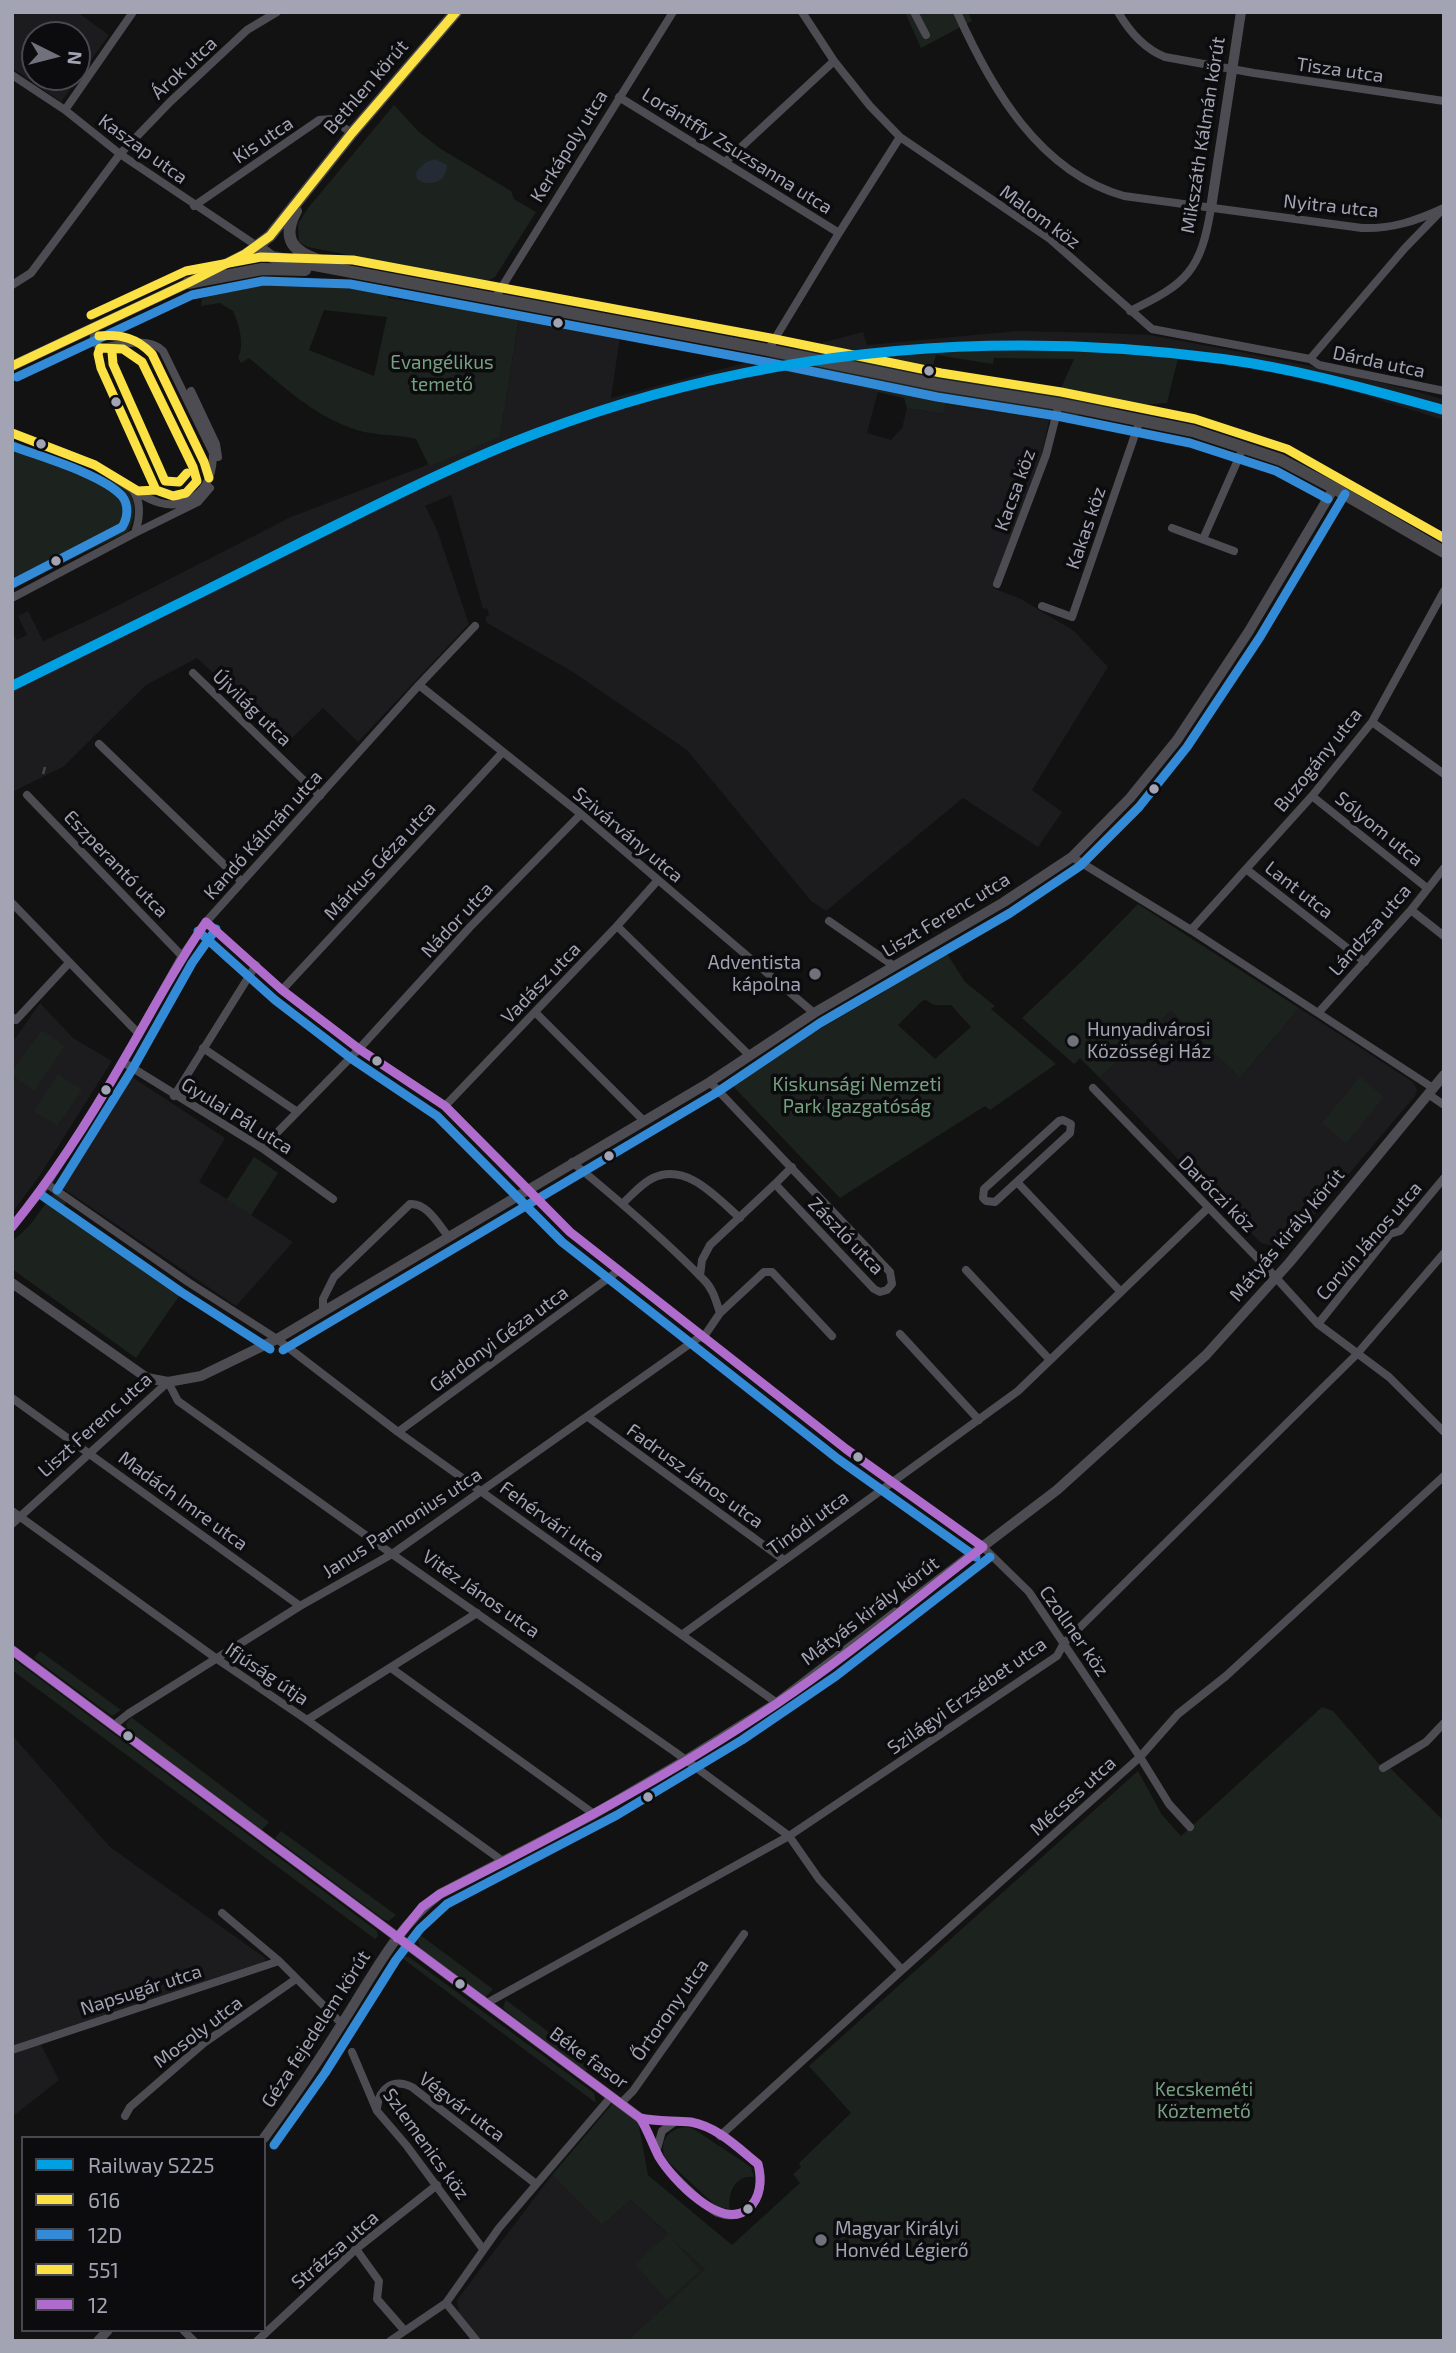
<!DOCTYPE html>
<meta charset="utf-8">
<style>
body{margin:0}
#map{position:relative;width:1456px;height:2353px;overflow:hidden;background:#121212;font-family:"Exo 2",sans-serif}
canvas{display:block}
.frame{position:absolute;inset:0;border:14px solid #a2a4b4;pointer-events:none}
.legend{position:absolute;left:21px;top:2136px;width:245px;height:196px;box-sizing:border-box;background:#0c0c0e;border:2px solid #484950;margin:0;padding:9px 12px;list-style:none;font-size:21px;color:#a2a4b4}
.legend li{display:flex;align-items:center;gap:14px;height:35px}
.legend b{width:35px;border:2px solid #484950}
.north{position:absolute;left:21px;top:21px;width:70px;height:70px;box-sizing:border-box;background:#0c0c0e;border:2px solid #484950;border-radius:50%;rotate:96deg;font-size:19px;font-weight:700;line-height:28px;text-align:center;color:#a2a4b4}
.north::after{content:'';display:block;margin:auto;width:24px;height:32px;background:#70717b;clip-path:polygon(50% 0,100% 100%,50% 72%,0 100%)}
</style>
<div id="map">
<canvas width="1456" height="2353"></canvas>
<div class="frame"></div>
<ul class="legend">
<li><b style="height:9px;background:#00a0e3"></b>Railway S225</li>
<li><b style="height:9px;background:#fbe143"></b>616</li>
<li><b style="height:9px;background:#338bd7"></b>12D</li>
<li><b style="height:9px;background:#fbe143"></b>551</li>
<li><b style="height:9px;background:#b06ccc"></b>12</li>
</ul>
<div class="north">N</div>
</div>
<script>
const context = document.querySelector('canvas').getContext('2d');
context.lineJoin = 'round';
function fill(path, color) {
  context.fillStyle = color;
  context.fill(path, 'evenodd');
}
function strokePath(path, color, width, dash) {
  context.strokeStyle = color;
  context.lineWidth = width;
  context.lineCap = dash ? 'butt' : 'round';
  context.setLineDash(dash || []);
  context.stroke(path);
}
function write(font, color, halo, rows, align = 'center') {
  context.font = font + ' "Exo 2",sans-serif';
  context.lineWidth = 7;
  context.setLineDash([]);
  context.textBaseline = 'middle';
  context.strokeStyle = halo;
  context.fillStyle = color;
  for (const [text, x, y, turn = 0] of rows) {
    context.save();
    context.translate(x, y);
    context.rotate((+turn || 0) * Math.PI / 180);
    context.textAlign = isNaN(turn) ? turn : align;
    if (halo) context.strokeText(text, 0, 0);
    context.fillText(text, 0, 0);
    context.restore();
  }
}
fill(new Path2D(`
 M12 12H81V15L109 35 61 102 12 68ZM77 35V77H35V35Z
 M519 318 620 337 611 398 863 332 867 345 1018 331 1103 333 1150 335 1235 351 1320 368 1419 392 1444 400V420L1347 390 1273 373 1178 358 1081 348 943 347 801 364 795 373 878 391 867 433 891 440 902 428 907 408 942 414 944 404 1049 420 1040 462 993 588 1021 599 1074 631 1108 667 1032 790 1062 812 1038 847 963 798 826 911 811 901 687 750 573 672 487 623 485 617 489 615 487 608 483 609 451 495 425 506 437 530 469 624 358 742 323 708 288 742 197 658 146 685 63 767 12 792V636L14 635 17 640 27 635 18 616 28 611 43 641 99 615 291 517 500 437Z
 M40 1003 73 1038 112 1061 38 1178 12 1213V1043Z
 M1299 1008 1413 1082 1417 1090 1415 1096 1286 1248 1261 1243 1212 1193 1215 1189 1204 1178 1200 1182 1100 1078 1171 1011 1240 1078Z
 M129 1075 225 1138 199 1182 227 1199 254 1157 278 1173 251 1215 293 1242 236 1306 58 1185Z
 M12 1735 110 1847 265 1958V1967L38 2039 59 2080 12 2117Z
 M552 2175 602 2225 631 2200 705 2269 627 2341H483L459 2314 457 2300Z`), '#1c1c1e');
fill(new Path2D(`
 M905 12H968L972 21 921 48Z
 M394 105 419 132 441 149 511 191 514 199 536 212 495 277 485 282 308 247 299 242 298 224 308 208Z
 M263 277 286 278 293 282 301 280 388 295V298L519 318 500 437 429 466 416 439C397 434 376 436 357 430 315 417 283 386 249 358L241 363 238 358C245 345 239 324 233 311L220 303 201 306 202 299ZM324 310 387 317 374 376 309 350Z
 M943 347 1081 348 1178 358 1167 403 1128 406 1049 420 945 404 943 414 907 408 904 398 794 373 801 364ZM936 355 993 364 994 358 1074 359 1059 393 932 370Z
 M12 440 123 485C137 499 137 515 128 532L12 587Z
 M1138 904 1299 1008 1240 1078 1171 1011 1100 1078 1080 1058 1074 1064 1022 1018 1082 961Z
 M944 949 965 982 995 1006 991 1009 1056 1064 990 1110 985 1106 840 1198 729 1082 882 993 916 967ZM926 1000 934 1005H951L971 1027 935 1059 898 1025 922 1001Z
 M42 1030 65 1046 34 1091 12 1075V1071Z
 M58 1074 82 1090 57 1126 34 1111Z
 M1360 1077 1384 1097 1346 1143 1322 1123Z
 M254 1157 278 1173 251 1215 227 1199Z
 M55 1191 67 1200 62 1209 182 1292 136 1358 12 1269V1242L30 1225Z
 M40 1651 121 1710 112 1716 34 1658Z
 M12 1658 377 1931 378 1936 375 1939 12 1670Z
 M1322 1707 1333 1711 1385 1771 1390 1768 1444 1821V2341H627L705 2269 671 2238 700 2271 667 2300 635 2264 668 2234 631 2200 602 2225 552 2175 613 2103 638 2121 648 2175 732 2245 800 2183 793 2174 801 2167 799 2163 851 2113 809 2066 1138 1771 1162 1815 1181 1836Z
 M131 1717 269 1822 262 1830 128 1730 126 1724Z
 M281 1831 396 1915 389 1921 383 1919 275 1838Z
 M416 1932 493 1989 486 1997 420 1948Z
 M398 1955 409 1957 594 2093 596 2103Z
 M506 2000 591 2064 585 2072 506 2011 503 2007Z
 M684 2127 692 2128 751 2167 754 2177C736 2174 727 2193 730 2209L717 2207 665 2159C659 2142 667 2130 684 2127Z`), '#1c221d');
fill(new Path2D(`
 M435 159 447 165C447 182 430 188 417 179L416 172 426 162Z`), '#252b34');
strokePath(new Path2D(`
 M802 12 834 61 870 106 900 137 1050 239 1152 329 1310 359 1319 365 1444 391
 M914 12 926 35
 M957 12C991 88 1039 172 1124 196L1362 228C1392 229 1416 221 1444 208
 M1118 12C1129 31 1145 49 1165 57L1254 73 1444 101
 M12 75 65 110 120 154 257 246
 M619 97 839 233
 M65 110 133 12
 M725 162 834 61
 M194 206 319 120 331 119 352 133
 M12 285 31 273 120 154 170 102 247 30 277 12
 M495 298 673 12
 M1130 311C1187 284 1201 270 1211 208
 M768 350 839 233 900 137
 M1310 359 1405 248 1440 212
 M191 391 216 444 218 457
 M12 433C39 444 67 452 93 465 125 479 164 526 199 493 210 483 213 467 213 453L163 351C148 336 120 345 100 348 92 341 93 336 96 326
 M132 489C142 502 140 518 135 533
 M1172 528 1234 551
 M1203 539 1244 446
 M997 584 1046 455 1059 404
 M12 598 135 533 198 502 210 488
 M1042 606 1072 617 1140 420
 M193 673 320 796
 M419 685 581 814 814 1013
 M1372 722 1444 774
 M99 744 241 881
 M27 795 182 956
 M1312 796 1427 888
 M1072 857 1191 930 1433 1088
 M1246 869 1365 962
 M12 903 139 1034
 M1411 910 1444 936
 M829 921 894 966
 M206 922 282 990 359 1049 445 1106 570 1232 846 1449 983 1547 1029 1592 1140 1757 1169 1804 1190 1827
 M617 926 749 1055
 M1191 930 1312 796 1372 722 1444 591
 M282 990 502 753
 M535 1012 643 1120
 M1319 1012 1411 910 1444 868
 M12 1017 16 1020 68 964
 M203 1048 296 1111
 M123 1062 262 1148 333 1199
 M710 1082 890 1272 892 1284 887 1290 880 1292 874 1289 775 1184 792 1167
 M1093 1088 1268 1269 1318 1324 1389 1377 1444 1432
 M1428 1094 1444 1105
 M174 1096 256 965
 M445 1106 617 926 658 880
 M1063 1120 1071 1124 1070 1133 995 1202 986 1201 983 1198 984 1189 1059 1121Z
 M262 1148 359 1049 470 927 581 814
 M572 1162C617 1199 662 1237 703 1279 713 1288 716 1301 720 1313
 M1017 1182 1121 1292
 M47 1184 188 1282 277 1339 398 1432 777 1703
 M623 1203C632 1195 642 1183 653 1178 687 1162 717 1198 740 1218
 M12 1227 47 1184 123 1062 182 956 206 922 419 685 475 626
 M966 1270 1050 1360
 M700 1276 702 1260 710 1245 775 1184
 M323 1311V1299L334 1277 410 1204C427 1203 438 1224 448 1236
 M1318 1324 1390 1234 1400 1231 1444 1178
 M900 1334 979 1420
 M703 1338 720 1313 764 1272H772L832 1336
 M12 1398 300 1606
 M588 1417 784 1560
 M398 1432 618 1271
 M12 1511 217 1659 307 1720 504 1862
 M12 1524 168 1382 178 1401 392 1554 675 1752 789 1836 819 1879 902 1970
 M683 1634 1018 1391 1208 1208
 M391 1668 594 1814
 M307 1720 477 1613
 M113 1726 128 1714 300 1606 392 1554 701 1336
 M1383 1768 1426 1742 1444 1723
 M222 1913 279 1961 342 2024
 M487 2003 789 1836 1057 1656 1064 1643 1356 1355 1444 1253
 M12 2050 279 1961
 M352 2052 377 2111 407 2146 483 2249
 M621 2103 633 2091 744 1934
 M377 2108C379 2088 393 2078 412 2087L536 2184
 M125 2116 130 2107 204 2043 296 1979
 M640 2118C658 2124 676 2119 694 2123 717 2127 740 2150 758 2164 768 2190 749 2225 718 2213 706 2208 665 2169 659 2157 652 2144 649 2130 640 2118Z
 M720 2136 902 1970 1140 1757 1178 1714 1226 1676 1444 1476
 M657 2149 662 2131 676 2121
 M356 2249 379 2281 377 2299 404 2330
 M446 2303 477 2341
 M183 2330 194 2341
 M257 2341 356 2249 437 2185
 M390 2341 446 2303 499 2228 610 2098`), '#4c4c52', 8);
strokePath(new Path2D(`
 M1211 208 1241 12
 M12 366 188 283 245 254 257 246
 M12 1283 147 1378 168 1382 201 1376 277 1339 710 1082 814 1013 1004 902 1072 857 1130 798 1177 740 1249 631 1334 488
 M12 1650 640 2118
 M264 2138C292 2100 318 2062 343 2022 372 1977 397 1926 440 1894L594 1814 686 1760 777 1703 1057 1490 1206 1355 1289 1263 1444 1075
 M98 2341 108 2330`), '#4c4c52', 10);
strokePath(new Path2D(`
 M456 12 352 133 270 236 257 246 272 257 768 350 939 385 1059 404 1193 431 1281 460 1334 488 1444 552
 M296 211C281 239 293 252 321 261
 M188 283 262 269 305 270`), '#48484d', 12);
strokePath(new Path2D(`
 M43 774 45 767`), '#47474b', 2.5, [9, 7]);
strokePath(new Path2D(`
 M100 348 98 354 101 368 156 490 173 496 179 495
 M100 348 123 349 142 362 193 467 197 481
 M12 366 188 283 245 254 270 236 352 133 456 12
 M12 433 95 465 138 491 156 490 173 496 186 493 197 481`), '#fbe143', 9);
strokePath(new Path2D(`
 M17 377 192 295 263 281 350 284 766 362 937 397 1057 416 1190 443 1276 471 1328 499
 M12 446C41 457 102 474 122 496 129 505 128 518 122 527L12 584
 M198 931 275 1000 352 1059 437 1116 562 1242 838 1459 976 1557
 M57 1190 133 1068 192 963 216 929
 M40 1194 181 1292 270 1349
 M283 1350 716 1093 820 1023 1010 913 1080 866 1139 807 1187 747 1260 637 1345 494
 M274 2145 325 2073 396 1960 420 1929 447 1904 617 1815 742 1740 836 1676 990 1557`), '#338bd7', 9);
strokePath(new Path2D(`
 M91 315 186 271 261 257 353 260 770 338 941 373 1061 392 1195 419 1287 449 1444 538
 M99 336C121 334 137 338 152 354L204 462 209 478
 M112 352 113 364 165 481 179 482 187 473`), '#fbe143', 9);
strokePath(new Path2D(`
 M206 922 282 990 359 1049 445 1106 570 1232 846 1449 983 1547
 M12 1227C54 1175 90 1119 123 1061 151 1014 175 966 206 922
 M12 1650 640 2118
 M397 1938 422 1907 440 1894C555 1836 669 1776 776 1704 848 1656 914 1600 983 1547
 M640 2118C657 2122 674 2120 691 2122 718 2127 738 2148 758 2164 762 2180 761 2198 748 2209 721 2231 672 2179 659 2157 652 2144 648 2130 640 2118Z`), '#b06ccc', 9);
strokePath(new Path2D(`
 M12 686C110 638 207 590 304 541 381 503 457 463 537 433 759 349 988 328 1223 359 1298 369 1371 390 1444 410`), '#00a0e3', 10);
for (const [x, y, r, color] of [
 [558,323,6,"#a2a4b4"],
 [929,371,6,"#a2a4b4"],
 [116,402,6,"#a2a4b4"],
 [41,444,6,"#a2a4b4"],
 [56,561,6,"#a2a4b4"],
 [1154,789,6,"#a2a4b4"],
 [815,974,7,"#70717b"],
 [1073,1041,7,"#70717b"],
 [377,1061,6,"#a2a4b4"],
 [106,1090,6,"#a2a4b4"],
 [609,1156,6,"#a2a4b4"],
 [858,1457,6,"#a2a4b4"],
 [128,1736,6,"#a2a4b4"],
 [648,1797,6,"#a2a4b4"],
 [460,1984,6,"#a2a4b4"],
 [748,2209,6,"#a2a4b4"],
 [821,2240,7,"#70717b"]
]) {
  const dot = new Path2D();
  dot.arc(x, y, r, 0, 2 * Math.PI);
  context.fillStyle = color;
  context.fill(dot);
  strokePath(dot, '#0c0c0e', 2.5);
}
write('19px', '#a2a4b4', '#0c0c0e', [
 ["Árok utca",184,68,-43],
 ["Tisza utca",1340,70,8],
 ["Bethlen körút",366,87,-49],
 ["Mikszáth Kálmán körút",1203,135,-81],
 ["Kis utca",263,140,-34],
 ["Kerkápoly utca",569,146,-58],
 ["Kaszap utca",143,149,36],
 ["Lorántffy Zsuzsanna utca",737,151,32],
 ["Nyitra utca",1331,206,6],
 ["Malom köz",1040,217,36],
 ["Dárda utca",1379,362,12],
 ["Kacsa köz",1015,490,-70],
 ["Kakas köz",1086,528,-71],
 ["Újvilág utca",252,708,44],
 ["Buzogány utca",1318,760,-51],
 ["Sólyom utca",1379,829,39],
 ["Kandó Kálmán utca",263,835,-48],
 ["Szivárvány utca",628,835,40],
 ["Márkus Géza utca",380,861,-47],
 ["Eszperantó utca",116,864,46],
 ["Lant utca",1299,890,38],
 ["Liszt Ferenc utca",946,915,-31],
 ["Nádor utca",457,920,-47],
 ["Lándzsa utca",1370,930,-49],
 ["Vadász utca",541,983,-46],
 ["Gyulai Pál utca",237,1116,32],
 ["Daróczi köz",1217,1194,45],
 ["Mátyás király körút",1287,1235,-50],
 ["Zászló utca",846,1236,46],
 ["Corvin János utca",1369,1241,-49],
 ["Gárdonyi Géza utca",499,1339,-36],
 ["Liszt Ferenc utca",95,1425,-42],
 ["Fadrusz János utca",695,1476,36],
 ["Madách Imre utca",183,1501,36],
 ["Fehérvári utca",552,1522,36],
 ["Janus Pannonius utca",402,1523,-33],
 ["Tinódi utca",808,1523,-36],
 ["Vitéz János utca",481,1594,35],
 ["Mátyás király körút",870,1611,-37],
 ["Czollner köz",1074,1631,55],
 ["Ifjúság útja",267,1674,34],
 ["Szilágyi Erzsébet utca",967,1696,-35],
 ["Mécses utca",1073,1796,-42],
 ["Napsugár utca",141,1990,-18],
 ["Őrtorony utca",670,2010,-55],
 ["Géza fejedelem körút",316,2029,-57],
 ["Mosoly utca",198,2032,-37],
 ["Béke fasor",589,2058,36],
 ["Végvár utca",462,2107,37],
 ["Szlemenics köz",426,2144,54],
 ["Strázsa utca",335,2250,-41]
]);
write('19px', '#77a082', '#0c0c0e', [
 ["Evangélikus",442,363],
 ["temető",442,385],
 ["Kiskunsági Nemzeti",857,1085],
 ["Park Igazgatóság",857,1107],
 ["Kecskeméti",1204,2090],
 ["Köztemető",1204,2112]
]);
write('19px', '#a2a4b4', '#0c0c0e', [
 ["Adventista",801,963,"right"],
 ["kápolna",801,985,"right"],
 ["Hunyadivárosi",1087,1030],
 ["Közösségi Ház",1087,1052],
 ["Magyar Királyi",835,2229],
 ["Honvéd Légierő",835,2251]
], 'left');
</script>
